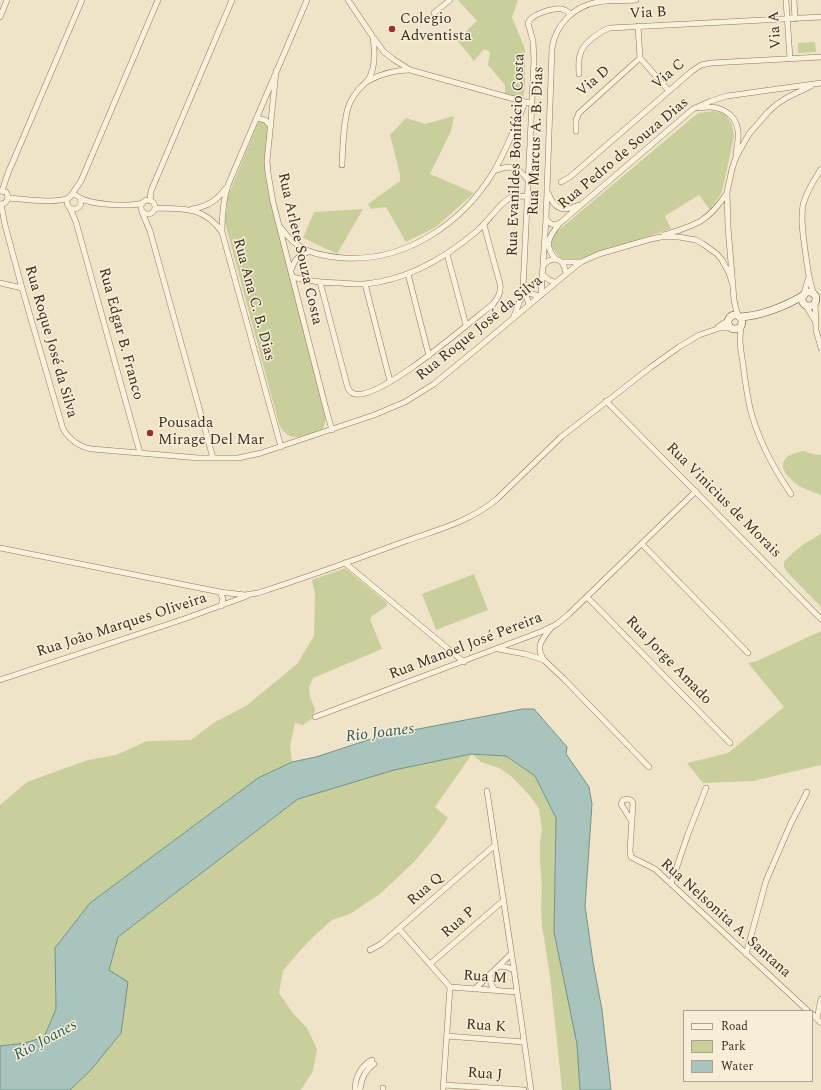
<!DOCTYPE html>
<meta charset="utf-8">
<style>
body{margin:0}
#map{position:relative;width:821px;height:1090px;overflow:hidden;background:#f0e4c8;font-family:Spectral,serif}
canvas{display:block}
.legend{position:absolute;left:683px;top:1010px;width:130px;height:72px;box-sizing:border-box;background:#f7eed8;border:1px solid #ada18e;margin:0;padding:5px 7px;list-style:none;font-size:12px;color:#3d2e20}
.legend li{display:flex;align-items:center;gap:8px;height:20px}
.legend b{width:20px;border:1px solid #ada18e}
</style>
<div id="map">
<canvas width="821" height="1090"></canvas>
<ul class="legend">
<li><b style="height:5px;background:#faf1dc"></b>Road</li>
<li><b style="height:11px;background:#c9cf9b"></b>Park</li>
<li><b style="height:11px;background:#a9c4bc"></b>Water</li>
</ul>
</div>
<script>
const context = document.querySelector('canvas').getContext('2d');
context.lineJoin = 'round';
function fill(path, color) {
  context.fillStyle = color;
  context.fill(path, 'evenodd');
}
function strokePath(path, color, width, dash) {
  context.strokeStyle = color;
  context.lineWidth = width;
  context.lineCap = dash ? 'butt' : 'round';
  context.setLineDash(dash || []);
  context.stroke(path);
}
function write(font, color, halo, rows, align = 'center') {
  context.font = font + ' Spectral,serif';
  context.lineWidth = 3;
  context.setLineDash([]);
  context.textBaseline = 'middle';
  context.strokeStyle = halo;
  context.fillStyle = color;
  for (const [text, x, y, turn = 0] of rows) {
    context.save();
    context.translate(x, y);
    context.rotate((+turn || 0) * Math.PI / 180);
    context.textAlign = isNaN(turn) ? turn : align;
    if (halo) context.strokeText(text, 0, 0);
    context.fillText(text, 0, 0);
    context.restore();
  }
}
fill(new Path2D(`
 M458 0H518L512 17 525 49V85L523 102 505 95V85L488 65 490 52 484 49 474 61 457 40 477 21Z
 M815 42 816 52 798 53V43Z
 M713 111 725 114 732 124 734 136 722 192 710 210 699 195 665 216 671 229 576 260C562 262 557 256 551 245L554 234 698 113Z
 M454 116 451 131 430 174 474 193 436 227 406 242 386 207 371 209 368 204 400 181V174L390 135 406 118 425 124Z
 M262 121 267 123 269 127 265 161 266 178 272 207 326 419 323 429C305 435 290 446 279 424L225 223 228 196 258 123Z
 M363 209 337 254 303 238 314 212Z
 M802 451C809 452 813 455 821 455V495C814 492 807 490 801 487 793 482 777 469 785 459 788 455 796 453 802 451Z
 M821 533V607L787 572 784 567V562C790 555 797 549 804 544 810 540 816 538 821 533Z
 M345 568 387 603V606L372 616 370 619 382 649 313 678 309 688 310 697 315 709 313 718 303 725 295 723 290 746 292 762 258 778 90 903 55 948 56 1009 44 1037 25 1043 0 1046V805L27 782 88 760 116 755 147 741 191 740 215 722 246 706 297 664 314 636 315 594 312 580Z
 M474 574 488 610 436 630 422 594Z
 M821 631V765L753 781 703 783 687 763 728 753 784 707 748 663 757 661Z
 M472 754 506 756 535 776 556 818 554 932 578 1044 580 1090H562L550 976 544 938 542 927 541 905 542 888 540 862V841L542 830 539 809 531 797 512 777 499 768 481 762 472 754 435 807 448 818 434 838 415 861 380 894 350 914 332 920 313 937 297 954 283 971 279 993 292 1012 307 1028 317 1049 313 1071 301 1090H70L90 1071 109 970 118 937 298 799 394 770Z`), '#c9cf9b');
const water = new Path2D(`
 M523 709H534L567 747 566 754 589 787 592 804 585 906 593 962 602 1010 611 1090H580L577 1044 554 932 556 818 535 776 506 756 471 754 394 770 298 799 118 937 109 970 128 982 121 1033 90 1071 70 1090H0V1046L25 1043 44 1037 56 1009 55 948 90 903 258 778 292 762 316 757 377 737Z`);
fill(water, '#a9c4bc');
strokePath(water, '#6f938a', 1);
const street = new Path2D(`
 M348 0 373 37 384 52 393 59 410 70 525 102
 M786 0 790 59
 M794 0 795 19
 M434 13 450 0
 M0 17 7 0
 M638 26 640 58 669 91
 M276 71 267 161 268 173 273 202 326 409 332 430
 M579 74C579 68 578 61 580 55 582 44 600 31 610 28L821 17
 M368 81C381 74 393 70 409 70
 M700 108C717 104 736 112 738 131 739 139 737 146 736 154
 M257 118 265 120 271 126
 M576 131V120L579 113 640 58
 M342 165C343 146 343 122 349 105 352 98 356 92 361 87 363 85 366 83 368 80 376 68 375 52 373 38
 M494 171C510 164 517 166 528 180
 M561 182 570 177 692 71 701 65 711 63 821 57
 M0 191 6 192 8 196C8 201 5 204 0 204
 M2 191 8 173 82 0
 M548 193C555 210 563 212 579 205
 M67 202a7 7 0 1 1 14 0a7 7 0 1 1-14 0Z
 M70 197 81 181 158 0
 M8 198C26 199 53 204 69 198
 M80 198C93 205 128 207 143 203
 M141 207a7 7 0 1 1 14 0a7 7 0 1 1-14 0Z
 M150 201 151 191 232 0
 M1 204 5 225 22 288 63 429C70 440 79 447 92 449L199 458H238L261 453 374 415 405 402 434 384 479 347 566 274 581 262 599 254 651 239 661 237H679L696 240 703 244 717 254 722 260 729 273 732 282
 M70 208 76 222 140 453
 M155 208C184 209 203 206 222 232L281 447
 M192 209C206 207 217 201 225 189
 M142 212 150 231 213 458
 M546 219C550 225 554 226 560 223
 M281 228C297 251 317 256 344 258 406 262 463 223 494 171 507 149 516 125 525 102L532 103
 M222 231C222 215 223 201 228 185L307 0
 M664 235C696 225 708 222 727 193
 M447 254 466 325
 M556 259C543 246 549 236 560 223L693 109 711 101 727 96 821 83
 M562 262H581
 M544 265C549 259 558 256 563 264 565 267 565 271 566 274
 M291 270C295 259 298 256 308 252
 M408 274 429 356
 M543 275 549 280 555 282
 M292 277C308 281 324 283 341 283 349 284 357 284 365 284 408 280 445 258 477 231 487 223 502 200 512 197 517 196 522 196 527 196
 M320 282 347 385C348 389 350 393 355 394 381 400 470 322 493 304 499 297 501 292 500 284L484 225
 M0 283 22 288
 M365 284 390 381
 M523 288 525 292 539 296
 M525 292 529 305
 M804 294 808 279
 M814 294C809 282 808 270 806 257 804 240 800 222 803 205 806 192 814 180 821 169
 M541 295 546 219 552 48C556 24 574 6 598 2 610 0 623 1 636 0
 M815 302 816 330 821 348
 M805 304 815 321
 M514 316 521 298 523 288 534 60 533 41 528 23C531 14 553 8 562 9 566 10 568 12 571 14
 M739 317 736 309 734 300 728 227 727 192 732 169 736 157 749 134 768 112 777 104 788 97 811 86
 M742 324C738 337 741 351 743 364 745 380 747 396 751 412 759 441 774 469 791 494
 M718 327 730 319
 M606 401 821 619
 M642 544 748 653
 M0 548 220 592 245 595 258 593C308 577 357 559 406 541 437 530 471 521 497 499L561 437 651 367 679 347 699 335 720 328H732
 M345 563 464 662
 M220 592 223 599 221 606
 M587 597 730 743
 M498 649 525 654 544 660 564 679 649 767
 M544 660C535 647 542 639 551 628
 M0 680 184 619 247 596
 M315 717 543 631 557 624 569 614 696 491
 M487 791 514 970 531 1090
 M632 822 621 804 623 800 628 799 631 800 633 803 630 851 631 857 655 869 808 1011
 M671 884 688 834 706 788
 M399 929 450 987 443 1090
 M370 950 381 944 495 845
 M746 954 766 881 791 823 807 792
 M430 964 504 900
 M499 966 507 967 514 970
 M490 975 491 984 495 990
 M450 987 517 992
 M475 989 511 954
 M812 1014 821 1023
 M817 1019 821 999
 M447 1036 524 1042
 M444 1085 524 1090
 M355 1090C355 1077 361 1066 372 1060
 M360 1090C361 1079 365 1070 374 1064
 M383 1090V1088`);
const secondary = new Path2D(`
 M802 299a7 7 0 1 1 14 0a7 7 0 1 1-14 0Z
 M728 322a7 7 0 1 1 14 0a7 7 0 1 1-14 0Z
 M740 317C761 316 786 306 804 295`);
strokePath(street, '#8d765c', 6);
strokePath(secondary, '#6f573f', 8);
strokePath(street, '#faf1dc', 5);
strokePath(secondary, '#faf1dc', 7);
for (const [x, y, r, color] of [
 [392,29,4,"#9e2a2b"],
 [150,433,4,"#9e2a2b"]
]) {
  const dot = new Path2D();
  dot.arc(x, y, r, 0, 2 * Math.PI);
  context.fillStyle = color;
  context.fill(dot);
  strokePath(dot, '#f7eed8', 1.5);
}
write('15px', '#3d2e20', '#f7eed8', [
 ["Via B",648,14,-3],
 ["Via A",776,30,-94],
 ["Via C",669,75,-41],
 ["Via D",594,82,-41],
 ["Rua Marcus A. B. Dias",537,141,-88],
 ["Rua Pedro de Souza Dias",624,154,-40],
 ["Rua Evanildes Bonifácio Costa",517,155,-88],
 ["Rua Arlete Souza Costa",299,249,77],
 ["Rua Ana C. B. Dias",253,300,75],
 ["Rua Roque José da Silva",480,329,-39],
 ["Rua Edgar B. Franco",120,334,75],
 ["Rua Roque José da Silva",50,342,74],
 ["Rua Vinicius de Morais",723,501,45],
 ["Rua João Marques Oliveira",122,626,-18],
 ["Rua Manoel José Pereira",466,647,-21],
 ["Rua Jorge Amado",668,661,46],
 ["Rua Q",426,890,-41],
 ["Rua Nelsonita A. Santana",725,919,42],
 ["Rua P",459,923,-41],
 ["Rua M",485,978,4],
 ["Rua K",486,1027,4],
 ["Rua J",485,1075,4]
]);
write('15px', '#3d2e20', '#f7eed8', [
 ["Colegio",400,20],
 ["Adventista",400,37],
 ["Pousada",158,424],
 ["Mirage Del Mar",158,441]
], 'left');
write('italic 16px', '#2f5d5a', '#f7eed8', [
 ["Rio Joanes",380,734,-7],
 ["Rio Joanes",46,1041,-28]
]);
</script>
